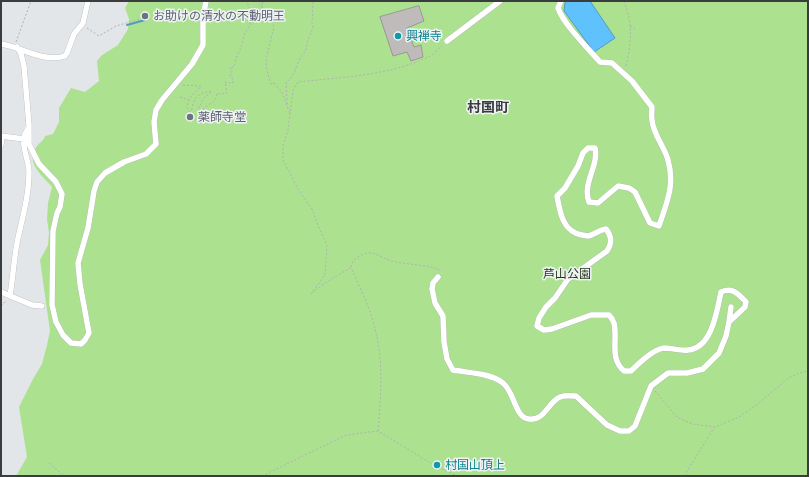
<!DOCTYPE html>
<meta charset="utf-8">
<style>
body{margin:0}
#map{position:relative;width:809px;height:477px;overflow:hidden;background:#e3e6e8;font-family:Lato,sans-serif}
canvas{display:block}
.frame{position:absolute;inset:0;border:2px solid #3b3c3d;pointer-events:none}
</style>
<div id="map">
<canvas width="809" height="477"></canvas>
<div class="frame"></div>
</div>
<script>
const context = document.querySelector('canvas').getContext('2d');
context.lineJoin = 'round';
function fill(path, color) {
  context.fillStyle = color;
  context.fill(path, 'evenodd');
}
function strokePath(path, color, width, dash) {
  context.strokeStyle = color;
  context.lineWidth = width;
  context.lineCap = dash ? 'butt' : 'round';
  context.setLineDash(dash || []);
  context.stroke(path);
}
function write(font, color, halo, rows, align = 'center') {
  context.font = font + ' Lato,"Noto Sans JP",sans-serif';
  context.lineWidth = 3;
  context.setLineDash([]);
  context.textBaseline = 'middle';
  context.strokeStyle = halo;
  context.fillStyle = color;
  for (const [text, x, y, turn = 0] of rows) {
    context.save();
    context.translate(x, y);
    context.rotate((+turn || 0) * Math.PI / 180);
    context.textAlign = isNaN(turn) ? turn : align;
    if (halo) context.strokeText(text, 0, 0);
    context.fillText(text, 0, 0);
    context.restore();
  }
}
fill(new Path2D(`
 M129 1H808V476H16L27 457 19 407 33 379 42 364 47 345 50 331 40 260 48 245 49 233 47 219 48 203 52 187C41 174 25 163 37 146 40 142 43 142 45 136L53 134 59 122V108L71 88 85 92 99 81 97 61 102 55 118 45 128 29 129 19 125 8Z`), '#ace28f');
const water = new Path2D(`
 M568 1H590L615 38 594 52 564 11 565 3Z`);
fill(water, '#5fc2fd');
strokePath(water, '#549ac3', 1);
strokePath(new Path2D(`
 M127 25 145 20`), '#549ac3', 2);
const building = new Path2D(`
 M419 6 424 21 407 28 414 47 421 45 423 57 411 61 407 52 393 56 380 17Z`);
fill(building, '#bfbbba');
strokePath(building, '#9b9796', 1);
const street = new Path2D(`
 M447 41 500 1
 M1 44C21 47 44 63 65 56L67 53 74 34 83 23 88 1
 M17 47 21 54 24 66 29 125V144L39 164 56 182 62 194 60 207 57 213 53 231 52 305 56 322 63 335 71 343 81 344 85 340 89 333 80 284 78 263 88 228 94 191 97 182 105 173 124 162 146 154 156 144 154 122 156 110 162 100 192 64 203 45V18L206 1
 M1 136 24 139
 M1 145 2 136
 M438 277 433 283 432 289 435 303 443 316 444 342 447 359 453 370C469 373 490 373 503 383 515 393 515 418 529 419 545 421 548 402 560 397 565 395 571 396 576 396L607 425 620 431H629L635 426 651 386 668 373H687L703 369 719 353 726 336 729 322 745 307 746 302C738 294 733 287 721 292 717 311 712 348 688 350 680 351 672 348 664 348 654 349 638 364 631 371H624C609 358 618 340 614 323 613 320 611 317 609 315H591L552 329 544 330 537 326 539 318 546 307 555 298 568 279 607 251C612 243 612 237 606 229 599 230 594 235 588 236 588 236 582 235 582 235 563 232 560 213 557 196L565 188 578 166 583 153 588 148H595C599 166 582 183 589 202L598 203 618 186 629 188 635 192 650 223 659 226C667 202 675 185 668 160 664 146 653 134 652 120 651 116 652 111 652 107L632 81 612 63 600 62C587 47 564 25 558 8L561 1
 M1 292 32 305 42 306
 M10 296C13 277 14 257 18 238 23 216 29 194 29 172 29 158 17 140 29 128
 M729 322 731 307`);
strokePath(street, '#aaadb0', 6);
strokePath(new Path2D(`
 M258 1 271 21 274 27 266 59 267 71 271 84H274L273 82 282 92 290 114
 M624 1C625 4 626 7 627 10 633 29 630 48 626 66
 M262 8 263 1
 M630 26 635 29
 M87 28 99 36 116 26 140 19
 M16 42 31 1
 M183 85 201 86C193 95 189 95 187 108L191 114C193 99 196 93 212 91L202 100V103L199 106C199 112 197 118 200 122L207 123 200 117 206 114 203 110C209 102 216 104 217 93L221 94 227 93 225 82 233 83 232 77 230 76 232 72 230 67H234L236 58 241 48 245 33 250 25 251 14 247 1
 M180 97 189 100
 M287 104 286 82C297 76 296 59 306 51 306 42 310 37 313 27L312 24 313 1
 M351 267C352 259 361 254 369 253 376 252 385 260 392 261 407 265 423 264 438 269L439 271
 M1 306 6 301
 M655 391 677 417 692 424 715 427 739 417 758 404 787 379 799 373 808 371
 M378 431C381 395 384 360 374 325 369 305 359 286 351 268 338 274 326 283 314 291L311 294 325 275 327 245 318 226 312 209 298 189 283 160V146L288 130 293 90 298 82C341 77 388 76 428 57 433 55 438 49 442 46
 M49 463 64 476
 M262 476 346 435 378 431 432 464 457 476
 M684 476 714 428`), '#aeb1b3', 1, [2, 2]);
strokePath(street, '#fff', 5.5);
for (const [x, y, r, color] of [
 [145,16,4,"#6b7280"],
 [398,36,4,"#0f9aa8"],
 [190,117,4,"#6b7280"],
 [437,465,4,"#0f9aa8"]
]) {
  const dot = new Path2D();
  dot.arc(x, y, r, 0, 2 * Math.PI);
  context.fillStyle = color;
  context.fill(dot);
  strokePath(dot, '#f0f3f6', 1.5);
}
write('12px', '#5b616d', '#f0f3f6', [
 ["お助けの清水の不動明王",153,16],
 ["薬師寺堂",198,117]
], 'left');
write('12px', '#0d838f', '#f0f3f6', [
 ["興禅寺",406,36],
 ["村国山頂上",445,465]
], 'left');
write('12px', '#1e3412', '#f0f3f6', [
 ["芦山公園",567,274]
]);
write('bold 14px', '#393b3e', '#f0f3f6', [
 ["村国町",488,107]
]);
</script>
